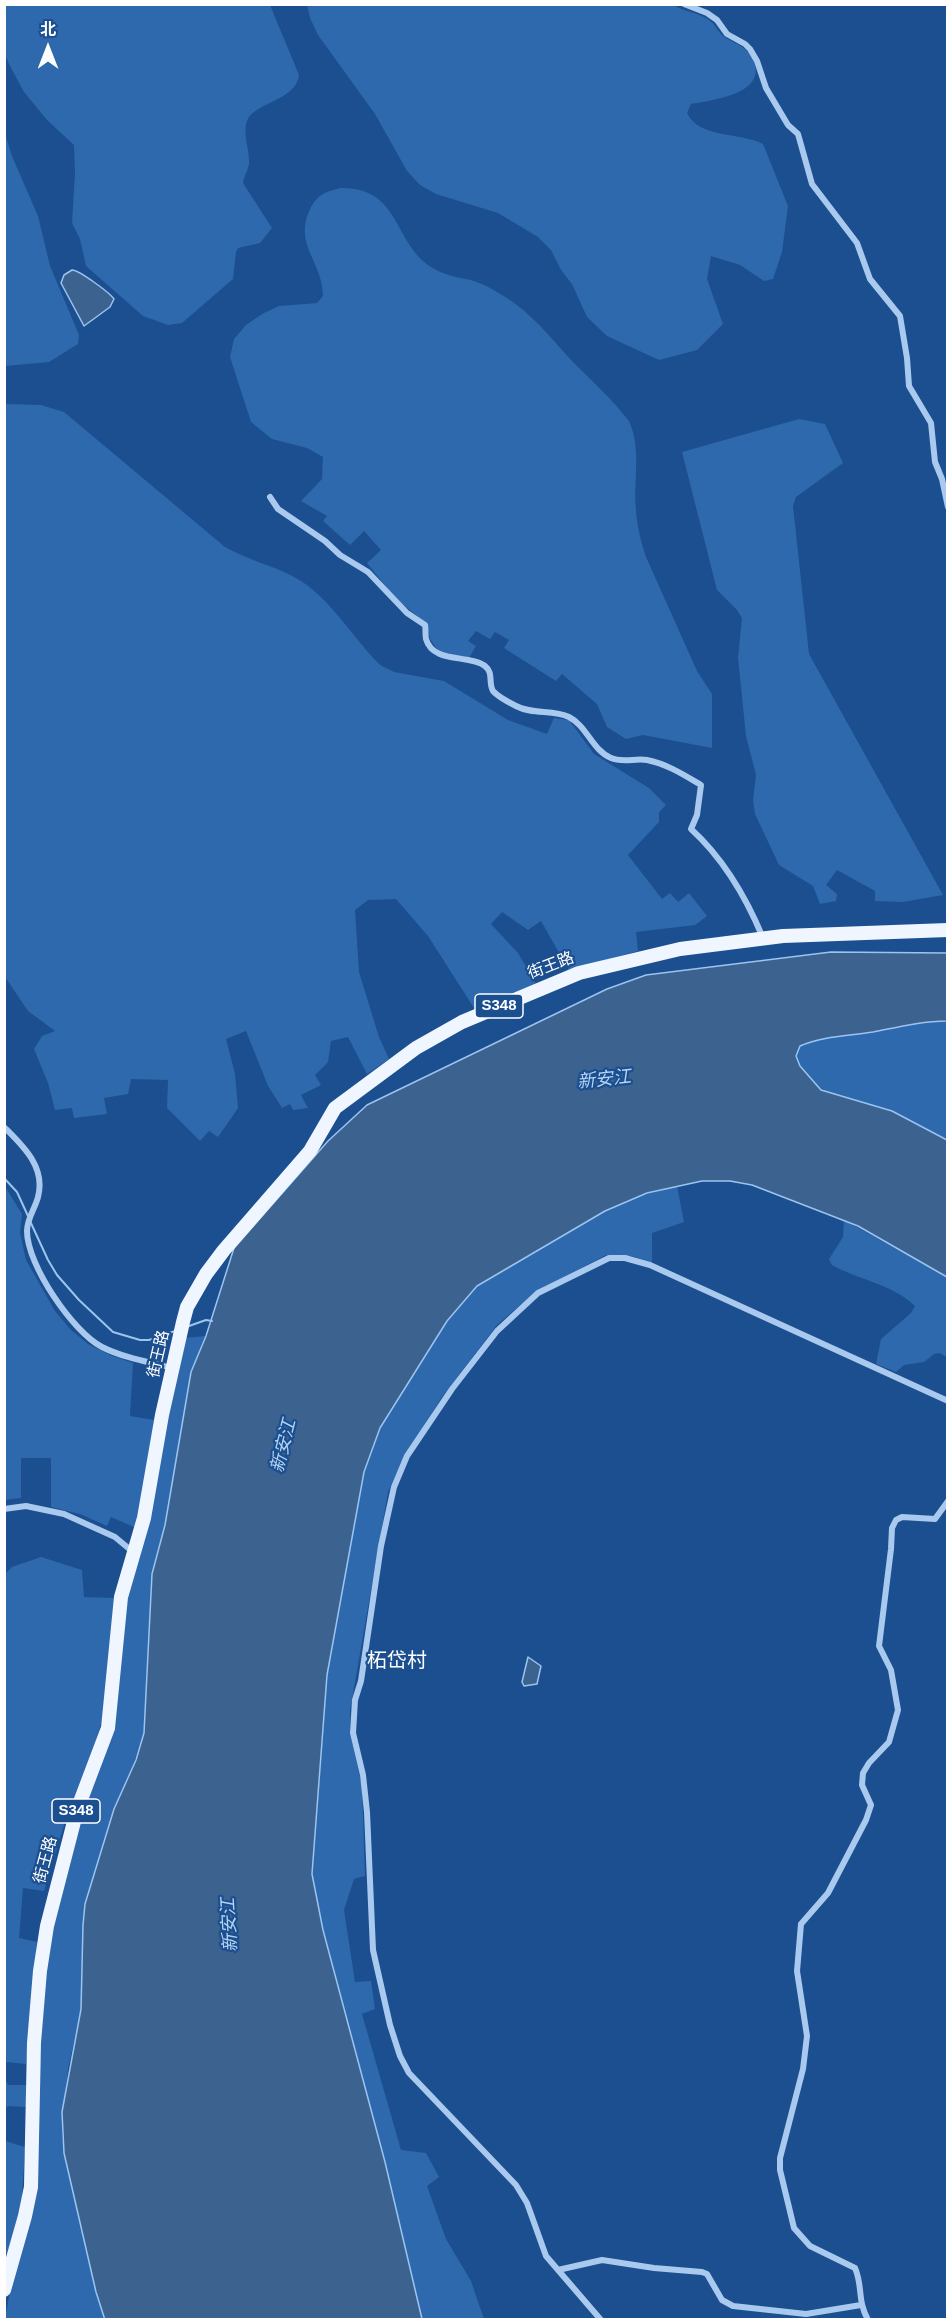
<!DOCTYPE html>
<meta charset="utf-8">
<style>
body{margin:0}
#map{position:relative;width:952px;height:2324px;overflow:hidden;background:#1b4f8f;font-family:Helvetica,"Noto Sans SC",sans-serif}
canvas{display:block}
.frame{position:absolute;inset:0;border:6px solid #fff;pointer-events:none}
.north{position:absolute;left:18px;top:18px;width:60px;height:60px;-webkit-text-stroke:4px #1b4f8f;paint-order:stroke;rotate:0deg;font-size:16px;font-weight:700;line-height:24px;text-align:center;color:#fff}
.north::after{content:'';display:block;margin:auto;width:21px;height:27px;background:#fff;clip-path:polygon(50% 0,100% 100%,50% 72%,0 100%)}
</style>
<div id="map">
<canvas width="952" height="2324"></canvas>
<div class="frame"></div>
<div class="north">北</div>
</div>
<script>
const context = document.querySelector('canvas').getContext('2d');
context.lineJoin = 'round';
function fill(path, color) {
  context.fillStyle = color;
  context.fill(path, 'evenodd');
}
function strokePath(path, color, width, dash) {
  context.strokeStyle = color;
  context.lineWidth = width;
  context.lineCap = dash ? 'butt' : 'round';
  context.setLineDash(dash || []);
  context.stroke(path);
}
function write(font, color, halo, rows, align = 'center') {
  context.font = font + ' Helvetica,"Noto Sans SC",sans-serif';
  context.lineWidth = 4.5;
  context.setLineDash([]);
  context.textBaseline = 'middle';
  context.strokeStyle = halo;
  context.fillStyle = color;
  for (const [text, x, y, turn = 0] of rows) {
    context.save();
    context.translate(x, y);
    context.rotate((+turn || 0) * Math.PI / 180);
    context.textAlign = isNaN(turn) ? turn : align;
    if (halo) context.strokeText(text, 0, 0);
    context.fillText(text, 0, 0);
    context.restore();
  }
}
fill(new Path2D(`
 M5 4 270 5 299 75C296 99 262 101 249 117 241 129 249 147 249 160 250 168 244 175 243 183L272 228 260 243 238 248 236 252 233 279 182 323 168 325 143 316 86 266 80 239 72 223 75 173 74 145 47 120 24 92 11 68 5 55Z
 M671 4C682 11 695 12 706 18 714 22 716 29 722 35 730 42 742 44 749 53 776 92 715 100 691 104L687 113C699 139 741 132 763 144L788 206 782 252 773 279 764 281 740 265 711 256 707 279 723 324 697 350 659 360 607 336 587 317 572 284 561 270 551 250 538 237 498 213 436 194 420 185 407 171 375 114 318 35 310 18 307 5Z
 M4 131 12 156 38 216 50 266 79 335 78 344 49 362 5 366Z
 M341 188C401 188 392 241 431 267 445 276 459 277 474 281 486 285 497 292 507 298 532 314 552 339 572 361 591 380 612 399 629 421 642 450 633 480 636 510 637 526 641 542 646 557L697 671 712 694V748L643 735 626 739 607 727 597 704 562 674 556 681 504 648 509 640 495 632 490 639 476 631 468 641 476 646 469 658 438 651 430 639 427 624 396 599 367 563 381 550 364 531 350 545 323 521 327 516 301 501 322 479 323 457 307 448 272 439 251 422 230 357 234 339 246 325 262 314 279 306 317 303 323 296C323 261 292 244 311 207 318 194 327 191 341 188Z
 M5 404 41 405 64 412 225 547C249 561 277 566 301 581 333 602 353 638 380 665L394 672 444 681 508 720 547 734 554 718 569 720 594 754 649 788 666 805 659 812V822L628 855 662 899 670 893 678 902 689 893 707 916 695 925 636 932 638 951 569 970 541 921 528 930 502 912 491 924 518 953 536 984 474 1008 428 936 396 899 368 900 355 910 359 972 379 1037 389 1059 367 1074 348 1037 331 1041 328 1062 315 1075 321 1085 301 1095 308 1108 293 1110 290 1104 282 1108 268 1086 246 1031 226 1039 235 1074 238 1108 218 1137 209 1131 200 1141 167 1108 168 1080 131 1079 128 1094 104 1098 107 1114 74 1118 72 1108 55 1110 48 1083 34 1049 42 1036 55 1031 28 1011 5 977Z
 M799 419 825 424 843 463 796 497 793 506 809 654 943 895 903 902 875 901V891L837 870 826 885 837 894 836 901 820 904 813 886 779 865 755 814 753 800 756 775 746 736 738 658 742 618 737 610 717 590 682 452Z
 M927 1021H947V1140L892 1111 821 1090 800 1066 796 1056 800 1046 819 1039 873 1032Z
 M4 1185 22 1214 20 1233 26 1260 55 1311 70 1329 88 1344 110 1355 133 1363 130 1416 154 1420 136 1528 111 1517 107 1526 80 1514 51 1507V1458H21V1498L5 1500Z
 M677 1186 684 1222 652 1233V1262L631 1256 606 1255 535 1292 497 1325 442 1397 404 1457 388 1492 350 1711V1733L362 1787 365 1876 354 1879 344 1910 355 1982 371 1981 375 2009 362 2014 401 2150 426 2153 439 2177 427 2186 446 2239 471 2281 484 2319H422L385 2162 323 1930 312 1874 327 1675 364 1472 380 1428 447 1321 477 1286 605 1211 637 1197Z
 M844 1220 947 1277V1357L939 1353 934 1354 924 1362 904 1365 896 1372 876 1364 881 1339 911 1313 915 1306C892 1284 859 1280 832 1265L829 1259 843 1237Z
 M206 1336 201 1345 165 1525 152 1574 144 1733 85 1904 83 1925 81 2009 68 2069 62 2133 64 2153 96 2292 105 2319 5 2320 13 2273 30 2217 47 1953 81 1811 104 1754 122 1621 184 1338Z
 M41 1557 82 1570 84 1597 114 1598 105 1710 91 1758 68 1812 44 1891 23 1888 19 1938 37 1942 26 2064 6 2062 5 2064V1574L12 1567Z
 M5 2079 8 2085H26V2107L7 2106 5 2112Z
 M5 2141 25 2147 22 2197 19 2220 5 2258Z`), '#2e69ad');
const water = new Path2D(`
 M72 270C79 270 110 293 114 299L110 307 84 326 61 283 64 275Z
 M831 952 947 953V1021C922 1021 898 1027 873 1032 848 1036 823 1036 800 1046L796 1056 800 1066 821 1090 892 1111 947 1140V1277L858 1226 752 1185 730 1181H702L647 1193 605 1211 477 1286 447 1321 380 1428 364 1472 327 1675 312 1874 323 1930 385 2162 422 2319 105 2320 96 2292 64 2153 62 2112 81 2009 83 1925 85 1904 114 1809 136 1760 144 1733 152 1574 165 1525 191 1372 206 1336 234 1248 328 1141 367 1105 607 989 646 975Z
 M528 1657 541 1666 537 1684 524 1686 522 1682Z`);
fill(water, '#3c6290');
strokePath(water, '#9cc4f0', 1.5);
strokePath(new Path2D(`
 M4 1178 17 1192 28 1216
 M30 1221 48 1260 57 1275 79 1300 113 1332 140 1340H149L175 1331
 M189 1326 206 1320 212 1321`), '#9cc4f0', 2);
strokePath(new Path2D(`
 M684 4 707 13 717 20 727 34 745 44 750 49 757 61 766 88 788 125 798 134 812 184 857 243 870 279 900 316 907 358 909 386 931 423 935 462 942 479 948 507
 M270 497 278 509 325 541 340 555 368 572 407 613 425 625C426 629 425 634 426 639 433 664 469 654 485 666 494 673 488 683 493 691 498 697 510 703 516 706 533 715 553 709 569 717 587 726 592 750 611 758 622 763 636 758 647 760 667 764 684 775 701 785L697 815 691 829C724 859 746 897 763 938
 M4 1127C23 1146 46 1167 38 1197 35 1209 27 1218 27 1231 27 1265 73 1332 102 1347 124 1358 149 1362 172 1368
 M4 1509 26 1506 64 1514 115 1537 133 1552
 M558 2270 602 2260 654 2268 702 2272 707 2274 722 2300 733 2306 806 2314 861 2305
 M601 2320 546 2256 527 2203 516 2185 409 2073 400 2056 390 2025 373 1950 367 1812 363 1775 353 1733 355 1700 361 1681 381 1546 394 1487 407 1456 452 1389 497 1331 538 1293 609 1258H625L650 1265 948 1401
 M868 2320C857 2300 863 2286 855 2268L810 2246 794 2228 780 2170V2158L803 2069 807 2036 797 1971 801 1924 828 1893 866 1820 871 1805 862 1785 863 1773 869 1763 889 1742 898 1710 891 1670 879 1646 891 1549 892 1528 896 1520 902 1517 935 1519 948 1501`), '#a9c9ee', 6);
strokePath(new Path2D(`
 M4 2290 25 2216 31 2187 34 2043 40 1971 47 1926 77 1810 108 1728 121 1597 144 1518 162 1415 183 1322 187 1307 206 1274 224 1250 310 1151 335 1108 416 1048 462 1022 579 973 680 949 783 936 948 930`), '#f0f6ff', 14);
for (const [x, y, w] of [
 [499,1006,48],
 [76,1811,48]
]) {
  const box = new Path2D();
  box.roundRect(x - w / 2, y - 12, w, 24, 4.5);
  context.fillStyle = '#1b4f8f';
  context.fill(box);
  strokePath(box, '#fff', 1.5);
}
write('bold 15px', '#fff', null, [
 ["S348",499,1006],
 ["S348",76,1811]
]);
write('16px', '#fff', '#1b4f8f', [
 ["街王路",551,966,-21],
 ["街王路",159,1354,-77],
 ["街王路",46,1860,-75]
]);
write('italic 18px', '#b5d3f5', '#1b4f8f', [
 ["新安江",604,1080,-6],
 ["新安江",284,1446,-76],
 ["新安江",230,1925,-93]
]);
write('20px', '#fff', '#1b4f8f', [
 ["柘岱村",397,1661]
]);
</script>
